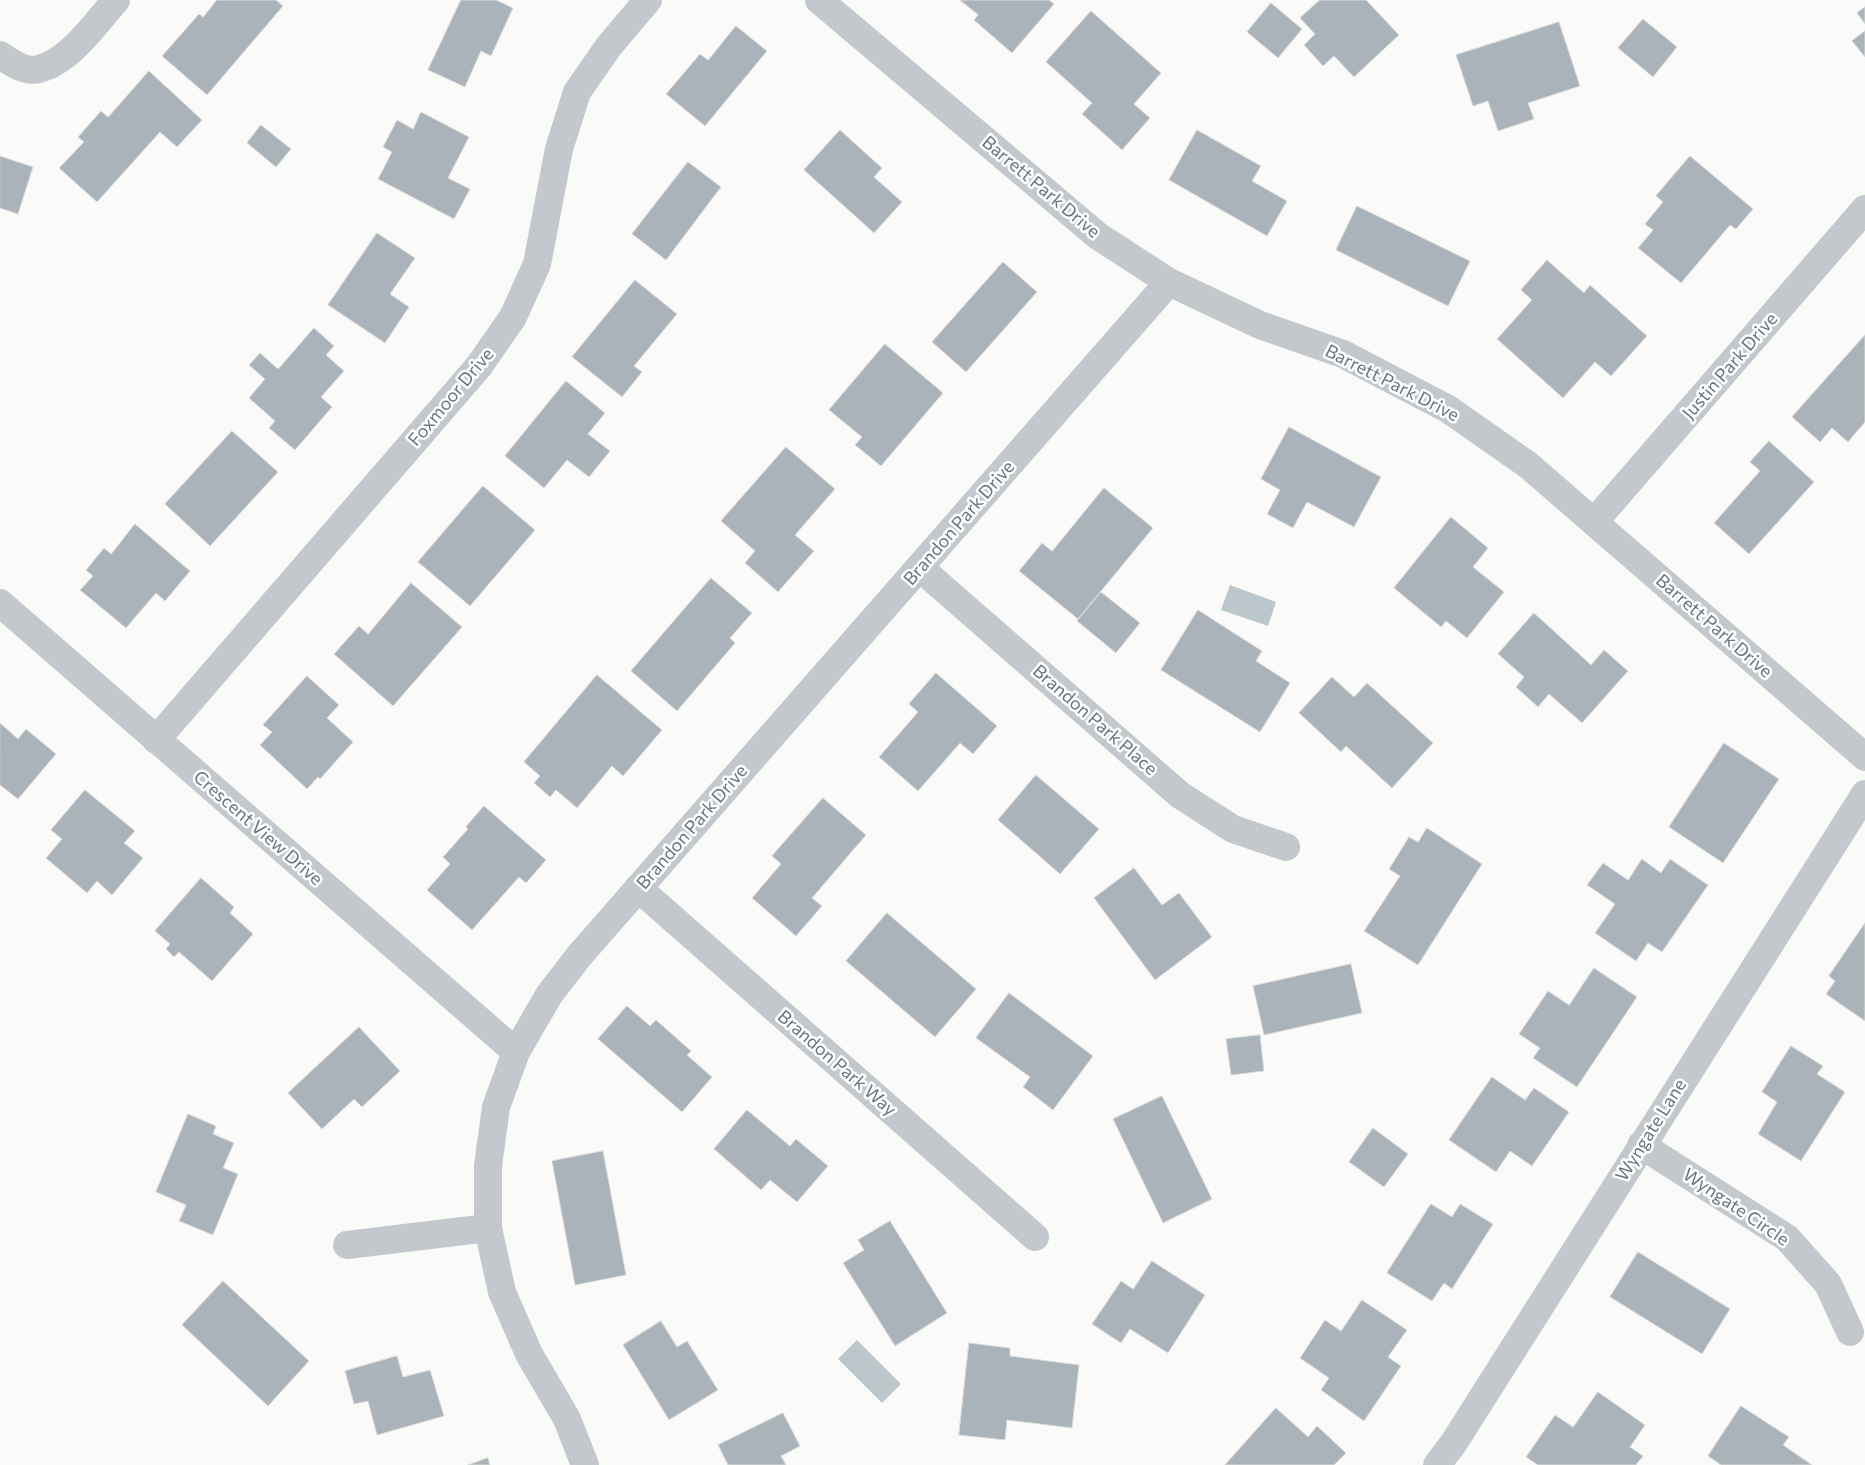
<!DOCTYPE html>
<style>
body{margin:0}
canvas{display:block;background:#fafaf8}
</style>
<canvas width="1865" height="1465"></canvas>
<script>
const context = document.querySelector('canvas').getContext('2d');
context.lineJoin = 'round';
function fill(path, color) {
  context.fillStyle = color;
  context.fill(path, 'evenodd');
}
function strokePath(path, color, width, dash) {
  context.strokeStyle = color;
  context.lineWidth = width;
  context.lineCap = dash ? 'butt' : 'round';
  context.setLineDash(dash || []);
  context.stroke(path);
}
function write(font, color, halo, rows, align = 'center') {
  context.font = font + ' Commissioner,sans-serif';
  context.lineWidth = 5;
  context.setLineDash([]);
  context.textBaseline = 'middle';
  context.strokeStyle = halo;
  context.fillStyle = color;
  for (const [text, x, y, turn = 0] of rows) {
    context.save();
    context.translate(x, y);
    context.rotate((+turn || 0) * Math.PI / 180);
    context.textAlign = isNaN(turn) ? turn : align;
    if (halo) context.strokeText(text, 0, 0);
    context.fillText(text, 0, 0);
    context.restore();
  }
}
fill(new Path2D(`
 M1230 585 1276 602 1268 626 1221 610Z
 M857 1340 901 1384 882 1403 838 1359Z`), '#bbc7cb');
const building = new Path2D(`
 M217 0H276L283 6 207 95 162 56 199 14 203 17Z
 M461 0H496L513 8 491 56 481 51 465 87 428 70Z
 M960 0H1049L1054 4 1012 53 974 20 978 15Z
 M1320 0H1366L1399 35 1354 77 1334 56 1323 66 1304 45 1315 34 1300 18Z
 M1271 3 1302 29 1278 58 1247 32Z
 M1865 7V24L1857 13Z
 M1091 11 1161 73 1134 104 1150 118 1122 150 1082 114 1092 103 1046 62Z
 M1643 19 1677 47 1653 77 1618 48Z
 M1559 22 1580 86 1528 103 1534 119 1498 131 1488 101 1473 106 1456 55Z
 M736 26 767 51 705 126 666 94 700 54 708 60Z
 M1865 31V57L1852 41Z
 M149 71 202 120 177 147 160 132 97 202 59 168 84 142 78 137 101 111 108 117Z
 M421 112 469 137 448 178 470 189 454 219 378 179 392 152 383 147 397 120 413 129Z
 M261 125 291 149 276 167 247 143Z
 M840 130 882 168 874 177 902 202 874 233 804 170Z
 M1197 130 1261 166 1252 181 1287 201 1267 236 1169 180Z
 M0 156 33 167 18 214 0 208Z
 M1690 156 1753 209 1736 229 1730 225 1681 283 1638 248 1653 230 1645 224 1663 202 1656 196Z
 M688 162 721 187 666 260 632 234Z
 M1357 206 1470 261 1448 306 1336 250Z
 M377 233 415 258 390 294 409 307 385 343 328 305Z
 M1547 260 1584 293 1590 285 1647 336 1611 376 1595 362 1563 398 1497 339 1532 300 1521 290Z
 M1003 262 1037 292 966 372 932 342Z
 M635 280 677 314 634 366 642 372 622 397 572 357Z
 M314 328 334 346 326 355 344 371 321 397 332 407 295 450 269 428 275 421 249 398 265 379 249 365 260 353 278 369Z
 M1865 335V422L1848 442 1832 428 1820 442 1792 417Z
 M885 344 943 393 881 466 855 445 862 437 829 410Z
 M566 381 605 413 588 434 610 451 589 477 567 460 544 488 505 456Z
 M1289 427 1381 477 1354 527 1307 502 1293 528 1267 514 1280 490 1261 479Z
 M232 431 278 472 210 546 165 504Z
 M1769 441 1814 482 1749 554 1714 523 1760 471 1750 462Z
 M786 447 835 489 795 535 814 551 778 592 745 563 755 551 721 521Z
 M483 486 535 530 470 606 418 562Z
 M1104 488 1153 528 1078 619 1019 571 1042 543 1052 551Z
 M1451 517 1488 548 1473 567 1504 592 1467 638 1446 621 1441 627 1394 588Z
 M135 524 190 571 165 601 156 593 126 628 80 590 93 576 86 570 104 548 111 554Z
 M711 578 752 613 730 638 735 643 677 711 631 671Z
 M411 583 462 627 393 706 334 654 359 626 368 634Z
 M1101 592 1140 623 1116 653 1077 621Z
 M1198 610 1262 651 1256 661 1290 683 1260 732 1161 670Z
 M1534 613 1591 665 1604 650 1628 671 1582 723 1549 694 1538 707 1516 687 1524 677 1498 654Z
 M936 673 997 726 973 754 960 743 918 791 879 757 918 712 909 704Z
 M597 675 662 730 623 776 612 766 577 808 556 790 550 797 534 783 540 776 524 762Z
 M307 676 339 705 327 718 353 742 320 779 318 777 307 789 260 745 272 732 263 725Z
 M1332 677 1354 697 1367 683 1433 743 1392 788 1346 746 1341 752 1299 713Z
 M0 723 18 739 26 729 56 754 18 799 0 785Z
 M1724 743 1779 779 1723 863 1669 827Z
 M1036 775 1099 829 1060 874 998 820Z
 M85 790 135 831 124 843 143 858 112 895 97 881 87 893 46 858 62 839 51 830Z
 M823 798 866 835 812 898 822 906 796 936 752 898 781 864 772 856Z
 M484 806 546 860 526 883 519 877 472 930 427 890 450 864 443 857 468 829 466 827Z
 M1427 828 1482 864 1418 965 1364 931 1400 876 1389 869 1409 837 1418 842Z
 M1642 859 1661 873 1670 859 1708 885 1662 952 1648 943 1636 961 1595 933 1615 904 1587 885 1603 863 1628 880Z
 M1134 868 1162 905 1179 893 1212 937 1155 980 1094 898Z
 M201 878 234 907 230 913 253 934 212 981 179 952 174 957 166 949 170 944 155 931Z
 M887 913 976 989 935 1037 846 961Z
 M1865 923V1021L1826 994 1835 981 1829 976Z
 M1351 964 1362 1013 1264 1035 1253 986Z
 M1594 968 1637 997 1577 1087 1533 1058 1540 1048 1519 1034 1548 991 1569 1005Z
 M1009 993 1093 1056 1053 1110 1023 1087 1030 1077 976 1038Z
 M627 1006 650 1026 656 1020 691 1051 687 1055 712 1077 682 1112 598 1039Z
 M359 1027 400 1071 362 1107 354 1099 322 1129 288 1093Z
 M1260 1035 1264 1071 1231 1075 1226 1039Z
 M1791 1046 1823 1066 1817 1074 1845 1092 1801 1161 1758 1134 1777 1102 1762 1092Z
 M1492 1077 1525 1100 1534 1088 1569 1112 1532 1166 1510 1151 1496 1172 1449 1140Z
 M1162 1096 1212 1199 1163 1223 1113 1119Z
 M747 1110 790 1146 796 1139 828 1166 797 1202 770 1180 761 1190 714 1149Z
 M188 1114 216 1126 213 1134 234 1143 223 1168 238 1174 213 1235 179 1221 186 1205 156 1192Z
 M1373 1128 1408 1154 1384 1187 1349 1162Z
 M603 1151 626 1275 575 1285 552 1161Z
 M1431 1204 1452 1217 1460 1204 1493 1224 1452 1289 1444 1283 1432 1301 1387 1273Z
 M890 1221 947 1313 895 1346 843 1263 864 1250 858 1240Z
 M1638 1252 1730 1309 1702 1354 1610 1297Z
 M1152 1261 1205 1295 1168 1353 1130 1329 1121 1343 1092 1324 1121 1281 1133 1289Z
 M223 1281 309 1361 268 1406 182 1325Z
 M1362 1300 1407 1330 1388 1357 1401 1366 1364 1421 1321 1390 1329 1378 1300 1358 1325 1320 1341 1331Z
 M661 1321 677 1347 687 1341 718 1390 669 1420 623 1345Z
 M969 1343 1010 1348V1356L1079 1365 1072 1428 1007 1420 1005 1440 959 1435Z
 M397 1356 403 1377 430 1370 444 1416 377 1435 368 1401 354 1404 345 1371Z
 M1598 1392 1645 1425 1630 1447 1643 1456 1636 1465H1538L1526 1457 1555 1415 1573 1427Z
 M1741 1406 1789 1437 1783 1445 1812 1465H1721L1708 1456Z
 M1276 1408 1308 1437 1317 1426 1346 1453 1334 1465H1225Z
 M783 1413 800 1446 781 1456 786 1465H728L718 1445Z
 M488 1458 490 1465H468Z`);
fill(building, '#aab3b9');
strokePath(building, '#dcdcda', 1);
strokePath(new Path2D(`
 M819 0 1098 236 1169 282 1260 325 1343 354 1448 409 1528 465 1865 757
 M0 55C11 62 25 73 39 69 69 62 97 22 116 0
 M1594 522 1865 209
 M920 568 1180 795 1233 829 1286 847
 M0 603 516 1052
 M156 740 479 366 513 317 537 264 559 149 577 92 609 46 648 0
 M638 888 1035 1237
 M1641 1145 1787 1238 1828 1284 1850 1332
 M347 1245 488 1228
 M585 1465 567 1419 529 1354 502 1292 488 1228V1166L496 1107 516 1052 549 995 579 956 1169 282
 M1437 1465 1453 1444 1865 794`), '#c3c8cc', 28);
write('18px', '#657683', '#fff', [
 ["Barrett Park Drive",1041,187,40],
 ["Justin Park Drive",1730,366,-49],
 ["Barrett Park Drive",1392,383,27],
 ["Foxmoor Drive",451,397,-50],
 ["Brandon Park Drive",959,523,-49],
 ["Barrett Park Drive",1714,626,41],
 ["Brandon Park Place",1095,720,41],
 ["Brandon Park Drive",692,827,-49],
 ["Crescent View Drive",258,828,41],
 ["Brandon Park Way",837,1063,41],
 ["Wyngate Lane",1651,1130,-58],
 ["Wyngate Circle",1736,1207,34]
]);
</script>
